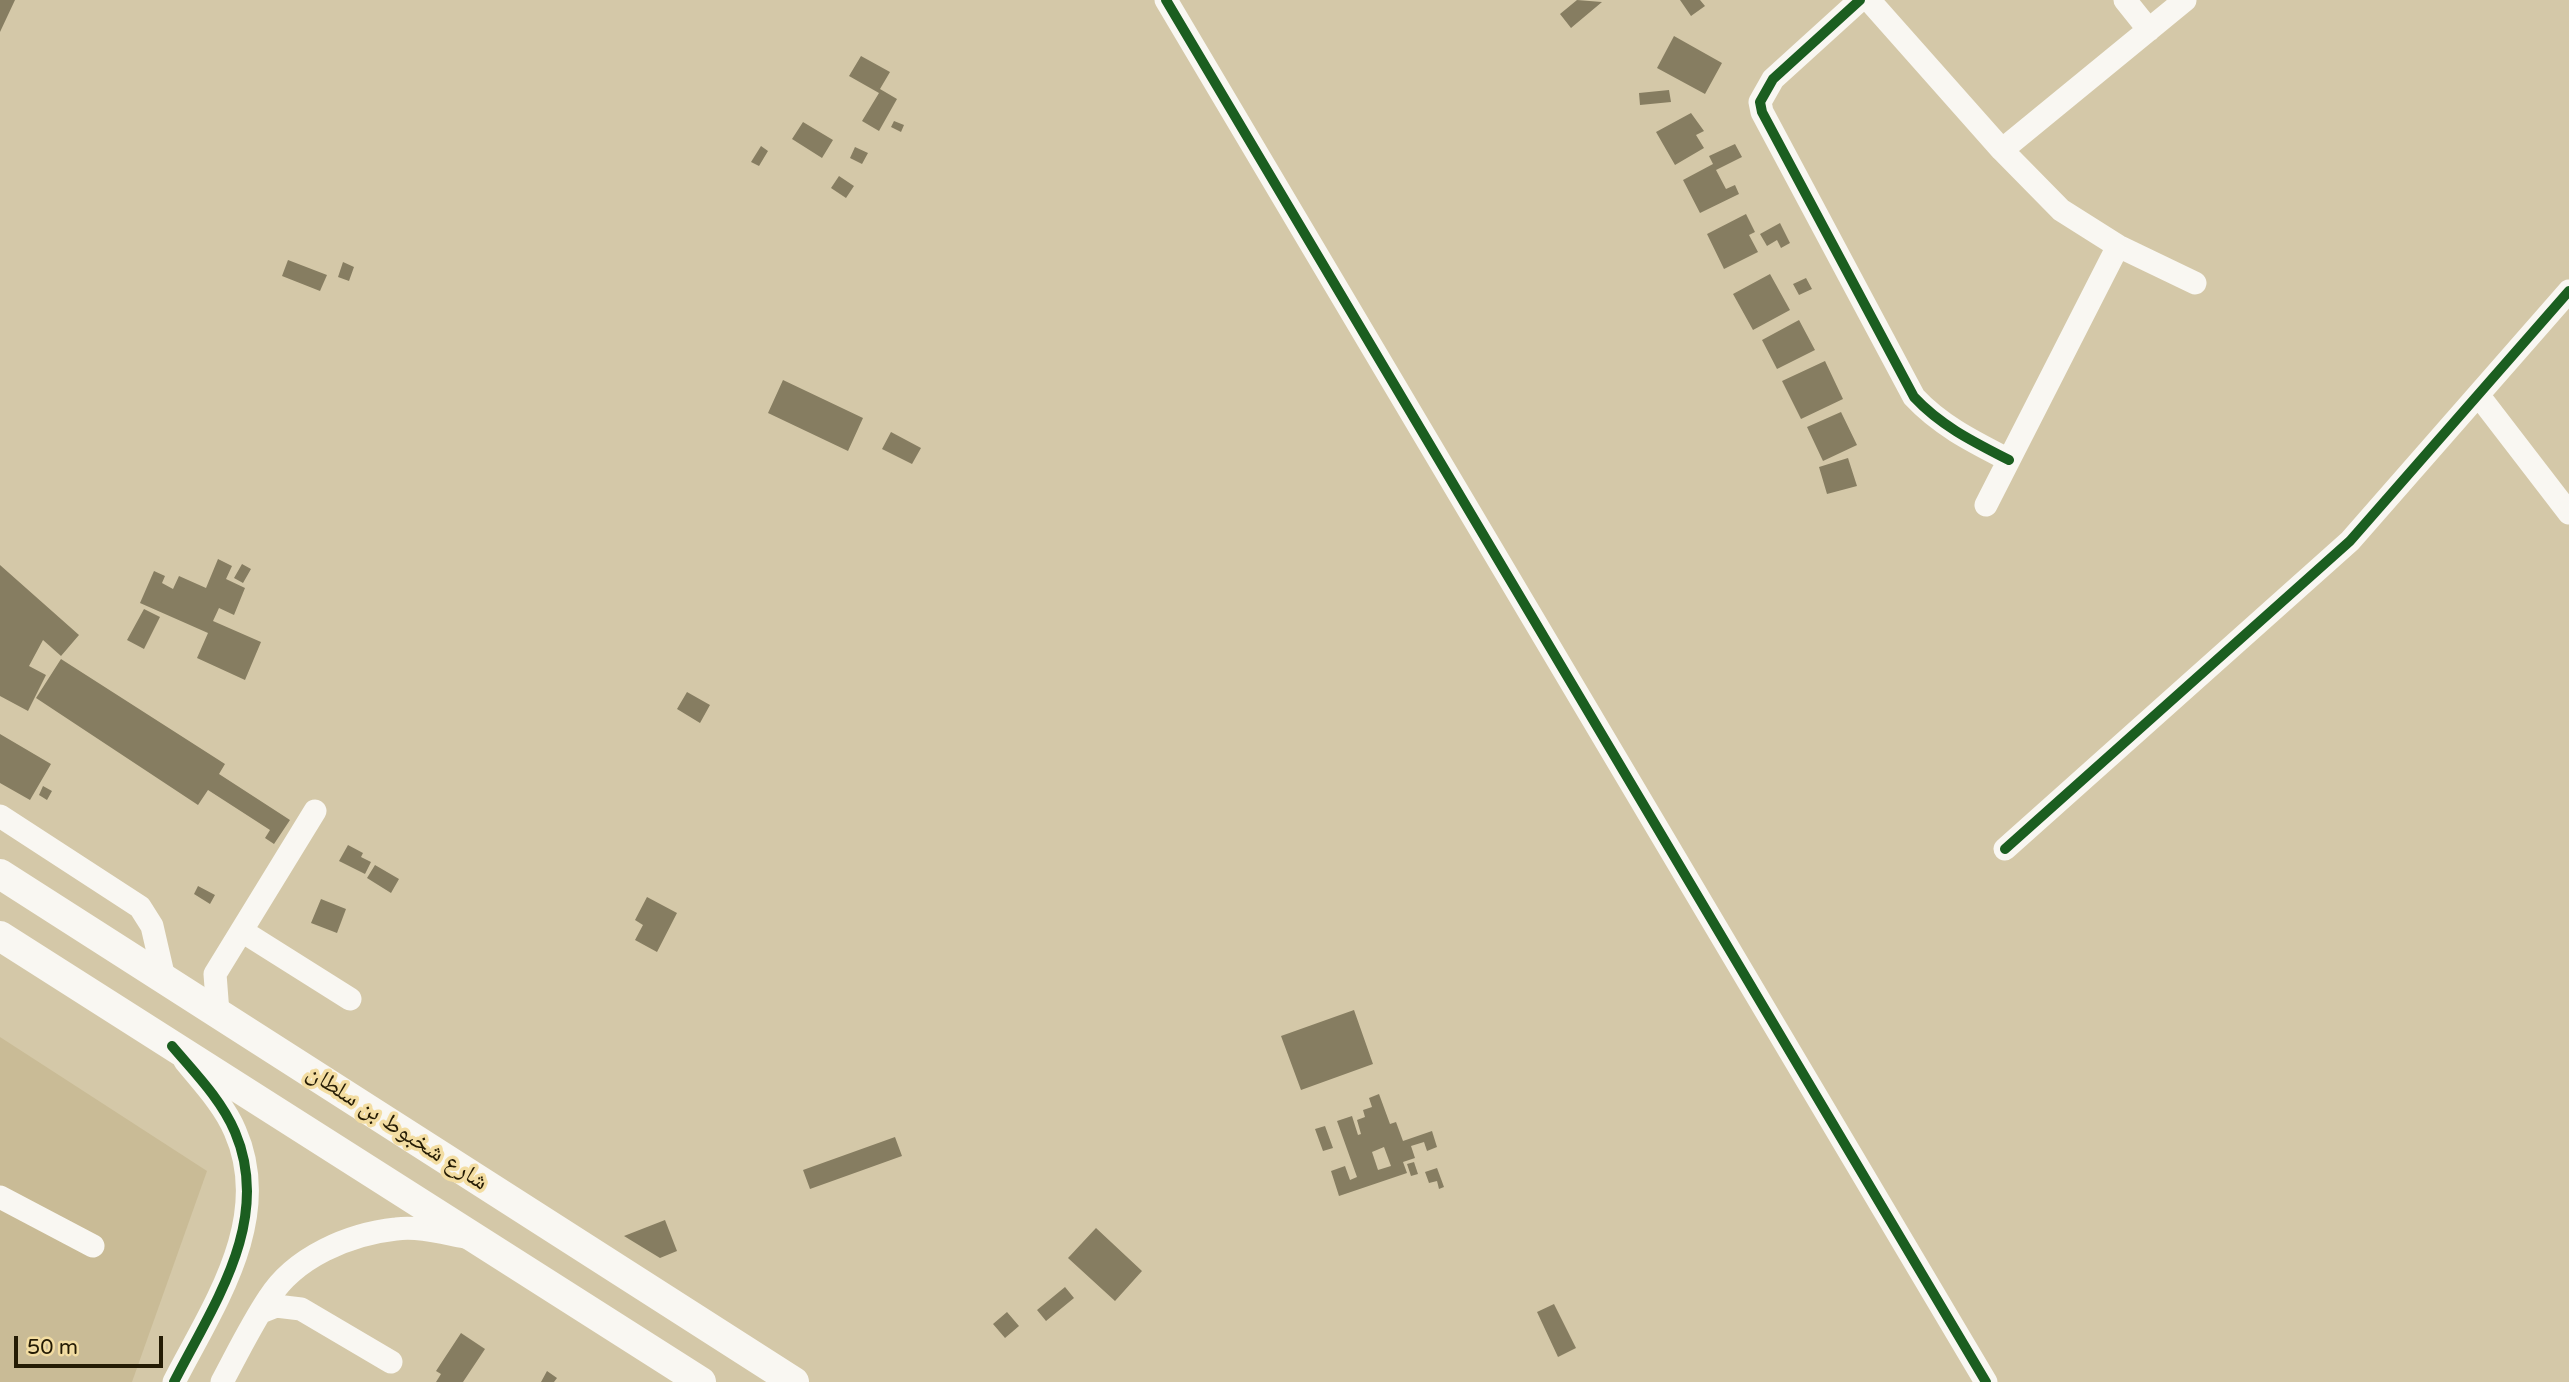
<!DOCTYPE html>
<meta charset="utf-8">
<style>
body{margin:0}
#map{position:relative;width:2569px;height:1382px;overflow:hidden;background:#d4c8a8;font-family:"Varela Round",sans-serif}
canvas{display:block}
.scale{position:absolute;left:14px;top:1336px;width:149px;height:32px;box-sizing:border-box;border:4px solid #241b04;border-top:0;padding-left:9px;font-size:21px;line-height:24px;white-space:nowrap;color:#241b04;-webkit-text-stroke:5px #f3dda2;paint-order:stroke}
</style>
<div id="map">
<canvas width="2569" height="1382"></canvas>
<div class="scale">50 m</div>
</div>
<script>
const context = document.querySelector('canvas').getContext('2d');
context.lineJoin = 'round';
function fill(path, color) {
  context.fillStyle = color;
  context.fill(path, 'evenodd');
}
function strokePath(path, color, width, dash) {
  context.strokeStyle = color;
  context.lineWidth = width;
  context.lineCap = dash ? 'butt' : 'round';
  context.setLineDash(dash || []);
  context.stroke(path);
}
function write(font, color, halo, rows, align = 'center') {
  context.font = font + ' "Varela Round","Noto Naskh Arabic",sans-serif';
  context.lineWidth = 7;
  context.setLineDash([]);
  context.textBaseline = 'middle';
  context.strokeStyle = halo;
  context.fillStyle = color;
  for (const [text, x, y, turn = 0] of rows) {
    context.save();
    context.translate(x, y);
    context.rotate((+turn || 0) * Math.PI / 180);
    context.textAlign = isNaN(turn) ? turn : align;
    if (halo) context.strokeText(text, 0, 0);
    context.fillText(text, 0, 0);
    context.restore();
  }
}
fill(new Path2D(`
 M0 1037 207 1171 132 1382H0Z`), '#c9bb96');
fill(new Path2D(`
 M0 0H15L0 32Z
 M1577 0 1602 2 1571 28 1560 14Z
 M1680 0H1700L1705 6 1691 16Z
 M1674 36 1722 63 1705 94 1657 68Z
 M861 56 890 72 880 89 897 99 879 131 862 121 879 93 849 76Z
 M1669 90 1671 102 1640 105 1639 93Z
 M1691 113 1704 131 1696 135 1704 148 1675 165 1656 132Z
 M894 121 904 125 901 132 891 127Z
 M803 122 833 140 822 158 792 139Z
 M1735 144 1742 157 1716 170 1726 189 1735 185 1739 194 1700 213 1683 180 1713 164 1709 156Z
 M761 146 768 151 759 166 751 162Z
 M855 147 868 153 862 164 850 158Z
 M839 176 854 186 846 198 831 188Z
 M1746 214 1755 232 1749 235 1758 252 1724 269 1707 234Z
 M1780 223 1790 243 1781 248 1777 240 1767 246 1760 234Z
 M288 260 327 275 320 291 282 276Z
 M343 262 354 267 349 281 338 277Z
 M1770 274 1790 310 1753 330 1733 294Z
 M1806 278 1812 289 1799 295 1793 284Z
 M1799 320 1815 350 1777 369 1762 340Z
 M1825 361 1843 399 1801 419 1782 381Z
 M783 380 863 418 848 451 768 413Z
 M1841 412 1857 445 1823 461 1807 427Z
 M891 432 921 448 912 464 882 449Z
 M1848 458 1857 486 1827 494 1819 467Z
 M218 559 232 566 226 579 245 588 234 615 219 608 213 621 261 642 245 680 197 658 208 633 140 603 154 571 165 576 162 583 173 589 179 576 206 588Z
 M242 564 251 569 243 583 234 578Z
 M0 565 79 635 61 656 43 640 29 666 46 675 28 711 0 696Z
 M144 609 160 617 144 649 127 640Z
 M61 659 225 764 219 774 290 820 274 844 265 838 270 830 208 790 198 805 36 698Z
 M687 692 710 705 700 723 677 709Z
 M0 734 51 764 30 800 0 783Z
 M43 786 52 791 47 800 39 795Z
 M348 845 363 853 361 857 371 862 365 874 339 861Z
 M375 865 399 879 391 893 367 878Z
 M198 886 215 895 210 904 194 894Z
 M647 897 677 913 657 952 635 940 643 925 635 920Z
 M321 899 346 909 337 933 311 923Z
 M1354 1010 1373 1064 1301 1090 1281 1036Z
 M1379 1094 1390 1124 1396 1122 1403 1141 1432 1131 1437 1147 1427 1151 1424 1142 1411 1146 1415 1158 1403 1162 1407 1173 1339 1196 1331 1171 1345 1166 1350 1180 1357 1177 1337 1121 1352 1116 1358 1135 1361 1134 1357 1120 1365 1117 1363 1110 1372 1107 1369 1098ZM1384 1147 1391 1166 1378 1170 1372 1152Z
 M1325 1126 1333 1148 1323 1151 1315 1129Z
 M895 1137 902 1156 810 1189 803 1170Z
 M1414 1162 1418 1174 1411 1176 1407 1164Z
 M1437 1168 1444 1187 1439 1189 1437 1181 1429 1183 1425 1172Z
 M665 1220 677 1251 660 1258 624 1236Z
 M1096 1228 1142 1271 1115 1301 1068 1258Z
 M1065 1287 1074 1298 1046 1321 1037 1310Z
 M1554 1304 1576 1348 1558 1357 1537 1312Z
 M1007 1312 1019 1326 1005 1338 993 1324Z
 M461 1333 485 1349 463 1382H436L441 1374 436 1371Z
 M547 1371 557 1378 554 1382H541Z`), '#867d61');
strokePath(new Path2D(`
 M1166 0 1986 1382
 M1860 0 1773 79 1760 102 1762 112 1914 397C1941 426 1974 442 2009 460
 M1869 0 2002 150 2061 210 2118 246 2195 283
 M2125 0 2149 30
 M2002 150 2185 0
 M2479 396 2569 513
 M1986 505 2118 246
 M0 816 140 907 152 926 164 978
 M2005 849 2350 541 2569 291
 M242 931 350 999
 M218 1013 215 974 315 811
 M0 1197 93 1246
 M261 1312 276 1306 301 1309 391 1362
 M174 1382C213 1306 274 1219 235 1131 224 1105 203 1083 185 1061
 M222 1382C237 1354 251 1325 269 1298 295 1257 349 1234 396 1229 419 1226 443 1233 465 1237`), '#f9f7f2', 23);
strokePath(new Path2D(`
 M0 874 794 1382
 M0 936 701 1382`), '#f9f7f2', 30);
strokePath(new Path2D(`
 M1166 0 1986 1382
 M1860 0 1773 79 1760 102 1762 112 1914 397C1941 426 1974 442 2009 460
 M2005 849 2350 541 2569 291
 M172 1046C194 1072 221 1099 235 1132 273 1221 213 1305 174 1382`), '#1b5e20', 10);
write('24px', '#241b04', '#f3dda2', [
 ["شارع شخبوط بن سلطان",397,1128,33]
]);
</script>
